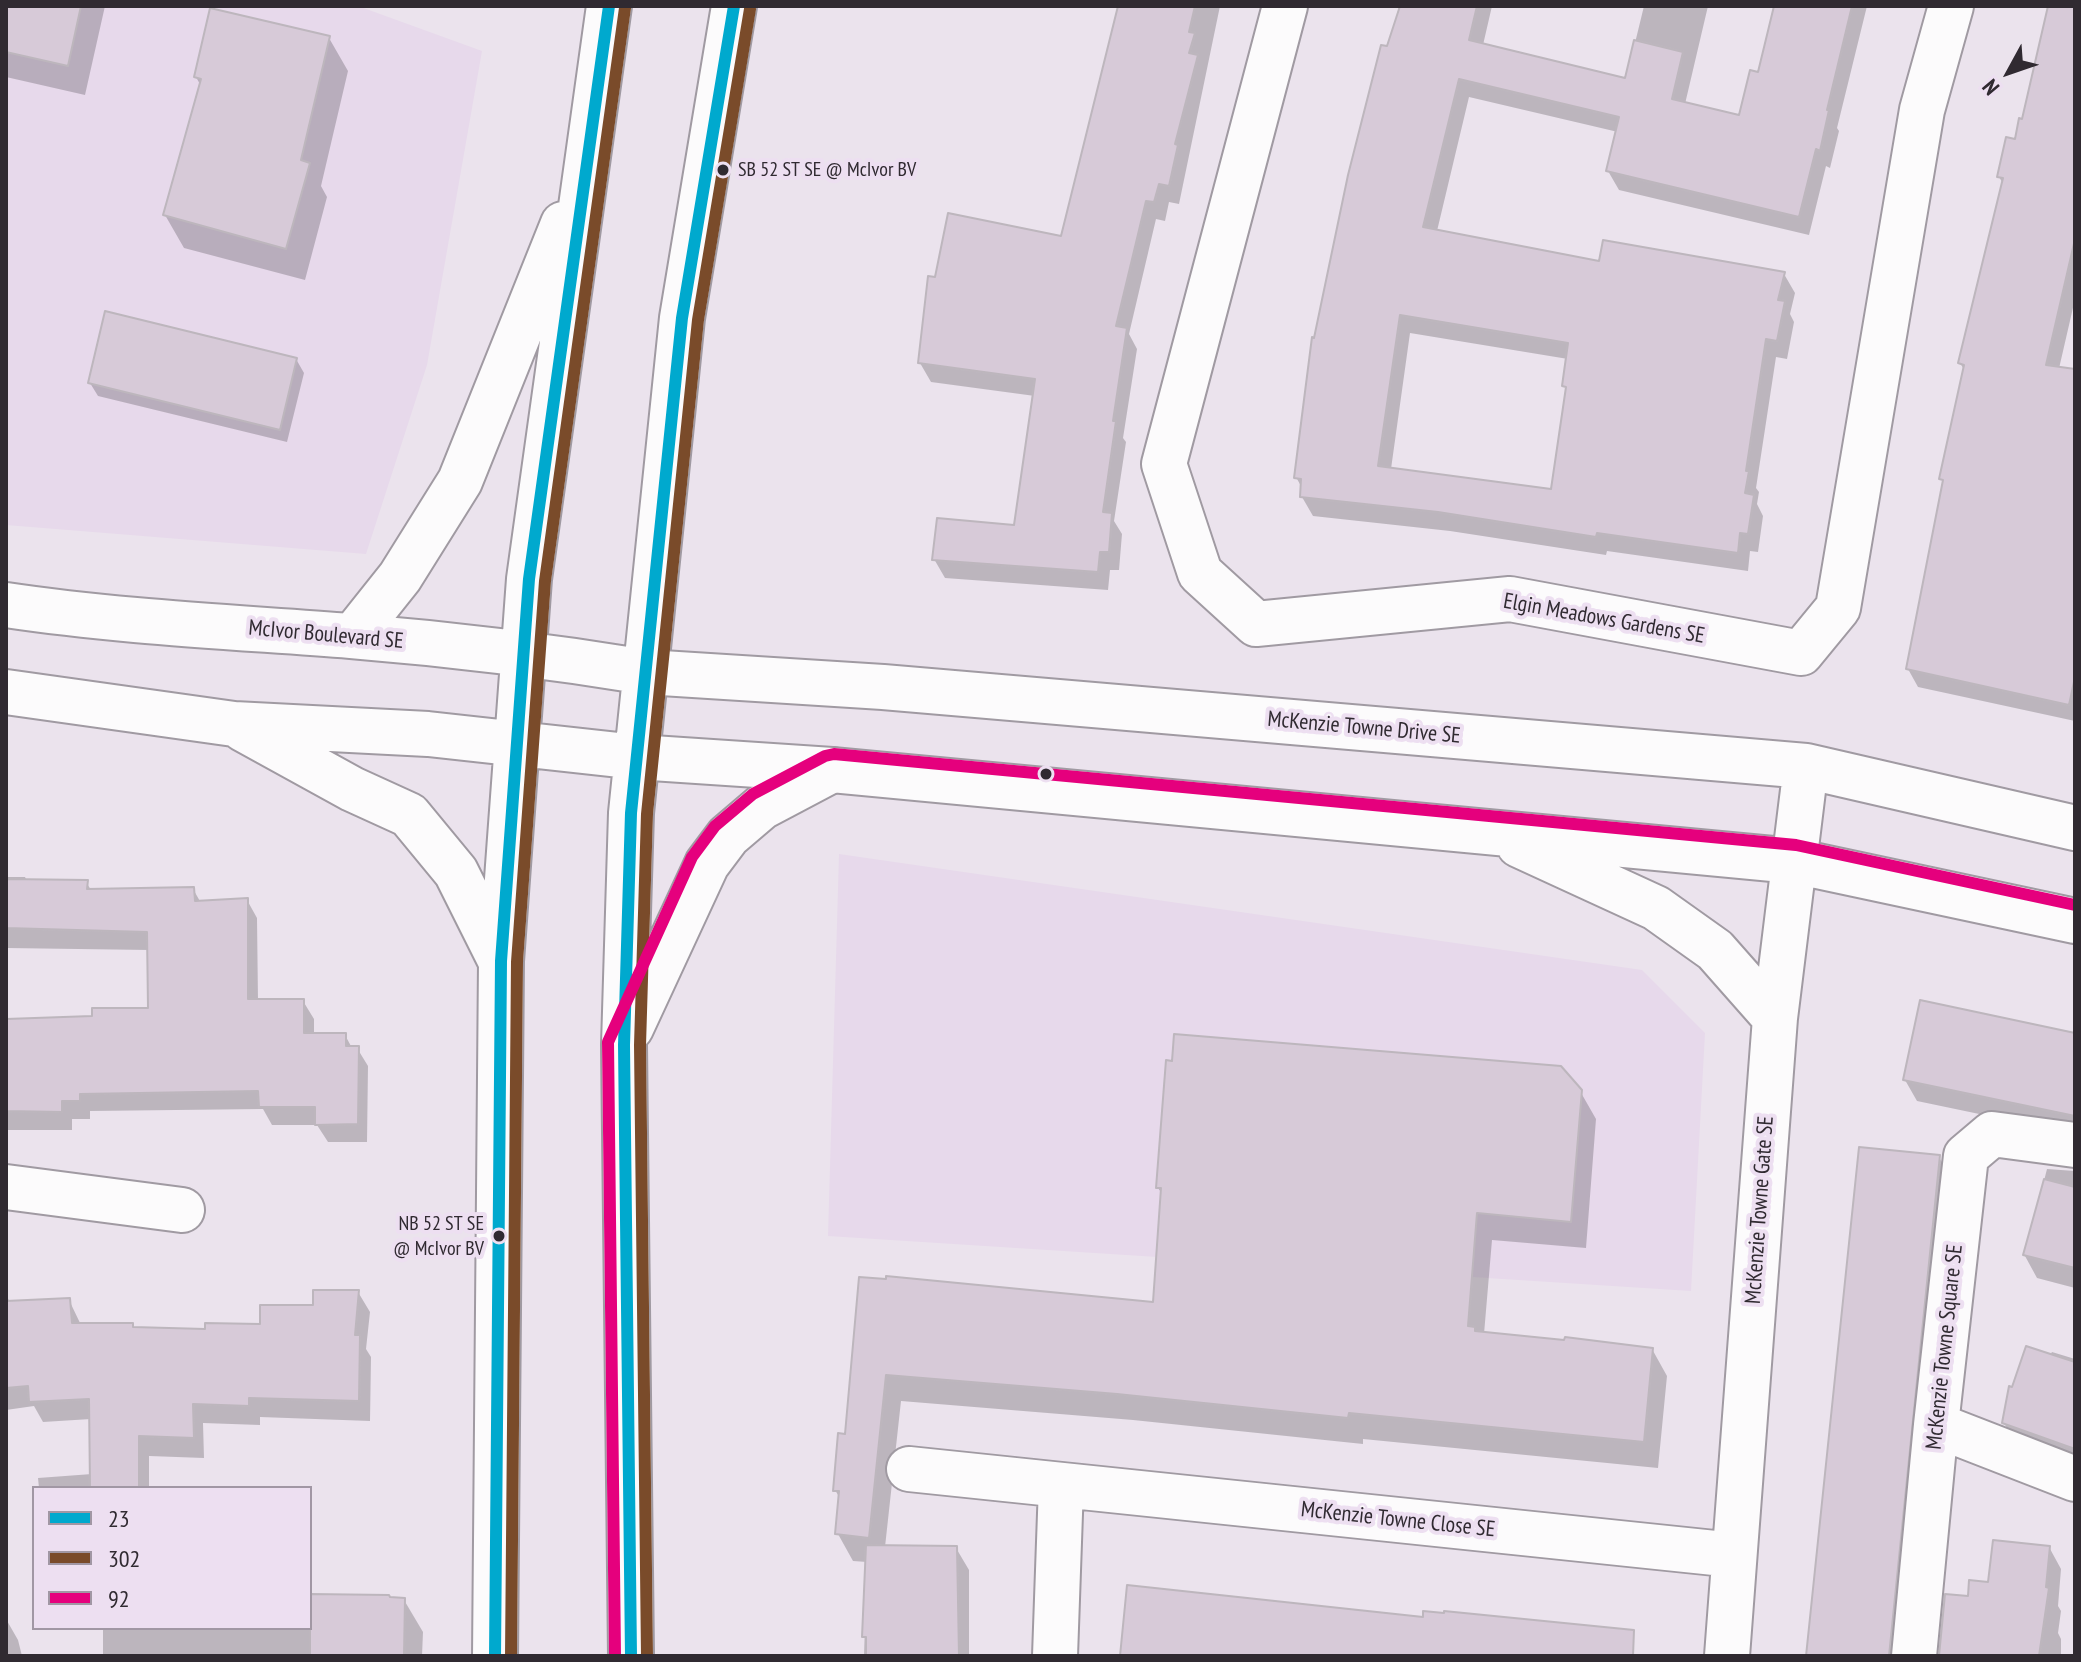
<!DOCTYPE html>
<style>
body{margin:0}
#map{position:relative;width:2081px;height:1662px;overflow:hidden;background:#ebe3ed;font-family:"PT Sans Narrow",sans-serif}
canvas{display:block}
.frame{position:absolute;inset:0;border:8px solid #302a31;pointer-events:none}
.legend{position:absolute;left:32px;top:1486px;width:280px;height:144px;box-sizing:border-box;background:#eddff1;border:2px solid #a197a4;margin:0;padding:10px 14px;list-style:none;font-size:24px;color:#302a31}
.legend li{display:flex;align-items:center;gap:16px;height:40px}
.legend b{width:40px;border:2px solid #a197a4}
.north{position:absolute;left:1969px;top:32px;width:80px;height:80px;-webkit-text-stroke:6px #eddff1;paint-order:stroke;rotate:230deg;font-size:22px;font-weight:700;line-height:32px;text-align:center;color:#302a31}
.north::after{content:'';display:block;margin:auto;width:28px;height:36px;background:#302a31;clip-path:polygon(50% 0,100% 100%,50% 72%,0 100%)}
</style>
<div id="map">
<canvas width="2081" height="1662"></canvas>
<div class="frame"></div>
<ul class="legend">
<li><b style="height:10px;background:#00a9ce"></b>23</li>
<li><b style="height:10px;background:#7a4b2a"></b>302</li>
<li><b style="height:10px;background:#e5007d"></b>92</li>
</ul>
<div class="north">N</div>
</div>
<script>
const context = document.querySelector('canvas').getContext('2d');
context.lineJoin = 'round';
function fill(path, color) {
  context.fillStyle = color;
  context.fill(path, 'evenodd');
}
function strokePath(path, color, width, dash) {
  context.strokeStyle = color;
  context.lineWidth = width;
  context.lineCap = dash ? 'butt' : 'round';
  context.setLineDash(dash || []);
  context.stroke(path);
}
function write(font, color, halo, rows, align = 'center') {
  context.font = font + ' "PT Sans Narrow",sans-serif';
  context.lineWidth = 8;
  context.setLineDash([]);
  context.textBaseline = 'middle';
  context.strokeStyle = halo;
  context.fillStyle = color;
  for (const [text, x, y, turn = 0] of rows) {
    context.save();
    context.translate(x, y);
    context.rotate((+turn || 0) * Math.PI / 180);
    context.textAlign = isNaN(turn) ? turn : align;
    if (halo) context.strokeText(text, 0, 0);
    context.fillText(text, 0, 0);
    context.restore();
  }
}
fill(new Path2D(`
 M6 6H358L482 51 427 365 366 554 6 525Z
 M839 854 1642 970 1705 1033 1691 1291 828 1236Z`), '#e7d9eb');
fill(new Path2D(`
 M6 6H105L85 95 6 77Z
 M1120 6H1220L1179 204 1169 202 1165 221 1156 219 1129 334 1137 349 1123 438 1126 442 1114 521 1122 534 1119 570H1110L1108 590 945 578 934 559 1016 527 1035 396 931 382 920 363 937 279 1062 238Z
 M1399 6H1492L1483 45 1626 80 1644 6H1708L1685 104 1741 117 1759 75 1776 6H1867L1837 128 1839 131 1830 168 1826 166 1809 235 1619 190 1608 171 1618 132 1469 97 1437 231 1600 263 1784 274 1795 293 1790 314 1794 322 1787 359 1776 357 1756 488 1759 492 1757 504 1763 516 1758 552 1750 551 1748 571 1607 551 1606 555 1450 531 1313 516 1302 497V488L1296 477ZM1410 333 1568 359 1565 386 1568 391 1553 491 1391 469Z
 M2048 6H2075V299L2046 425 2075 471V721L1918 687 1908 669 1944 484 1941 479 1965 371 1960 363 2004 185 1999 177 2023 121Z
 M329 38 348 71 321 186 327 197 305 280 184 248 165 215 201 86 196 77Z
 M296 359 304 373 287 442 98 396 90 383Z
 M6 877H25L27 881 86 882 91 890 193 889 201 903 247 900 257 918 258 1001H303L314 1019V1035H345L352 1048H357L368 1066 367 1142H328L317 1125H272L263 1109 90 1111V1119H72V1130H6V1021L94 1018 150 1010 149 950 6 948Z
 M2075 1036V1134L1917 1101 1905 1080Z
 M1580 1091 1596 1119 1586 1248 1492 1240 1484 1334 1652 1349 1667 1376 1658 1468 1363 1439V1444L1133 1420 901 1401 885 1547 956 1548 969 1570V1656H864L867 1562 853 1561 838 1534 841 1500 835 1490 847 1436 861 1279 1154 1304 1163 1195 1158 1188Z
 M1939 1157 1951 1179 1903 1656H1809Z
 M2047 1169 2075 1171V1288L2037 1278 2025 1256Z
 M358 1292 370 1312 366 1349 371 1357 370 1421 260 1417V1425L203 1423 204 1458 149 1456V1488H39L38 1478 92 1474 91 1419 43 1422 34 1406 6 1410V1294L10 1303 69 1300 81 1325H132L135 1330 207 1331 262 1326Z
 M2052 1352 2075 1359V1466L2017 1445 2004 1423Z
 M2049 1547 2061 1569 2058 1606 2061 1611 2058 1633 2061 1639V1656H1941L1969 1598Z
 M310 1596 404 1600 423 1632 422 1656H103V1628H310Z
 M6 1619 18 1640 22 1656H6Z`), '#0003');
const building = new Path2D(`
 M6 6H81L68 66 6 52Z
 M1118 6H1195L1189 32 1195 33 1189 53 1198 55 1175 144 1178 145 1169 186 1159 184 1154 202 1146 201 1116 326 1127 328 1113 421H1116L1103 512 1112 513 1109 552H1100L1098 572 932 560 937 518 1014 525 1035 379 918 363 928 276 935 277 948 213 1061 236Z
 M1400 6H1477L1469 40 1625 78 1634 40 1683 52 1672 99 1739 115 1750 70 1758 72 1774 6H1852L1827 110H1829L1820 151 1816 149 1799 217 1606 171 1619 117 1459 79 1423 227 1599 261 1603 240 1785 272 1778 300 1785 301 1777 341 1766 339 1746 471H1749L1745 493 1754 495 1748 534 1740 533 1738 553 1597 533 1596 537 1438 512 1300 497 1301 479 1294 478 1312 337 1314 338 1348 175 1381 45 1387 46ZM1400 315 1568 343 1562 386 1566 387 1551 489 1378 466Z
 M2048 6H2075V239L2046 365 2075 369V677L2069 705 1906 669 1943 480 1939 479 1964 365 1958 363 2003 178 1997 177 2006 137 2015 139 2019 118 2022 119Z
 M210 8 330 36 301 160 310 163 286 249 163 215 201 79 194 77Z
 M105 311 297 358 280 430 88 383Z
 M6 879 88 880 87 889 194 887 195 901 248 898V999H304V1033H346V1046H359L358 1124 315 1125V1107H259L258 1091 80 1094V1101H62V1112L6 1111V1019L92 1016V1008H148L147 932 6 928Z
 M1920 1000 2075 1033V1116L1903 1080Z
 M1174 1034 1561 1066 1582 1090 1571 1222 1477 1213 1468 1326 1475 1327V1331L1564 1340 1565 1337 1653 1348 1644 1442 1349 1413 1348 1418 1117 1394 886 1375 869 1538 835 1534 839 1491H833L838 1433 845 1434 859 1277 886 1279V1276L1153 1302 1161 1188H1156L1166 1060 1172 1061Z
 M1859 1147 1940 1155 1889 1656H1806Z
 M2044 1179 2075 1187V1268L2023 1255Z
 M313 1290H359L355 1335H360L359 1401 249 1398V1406L193 1404 194 1438 139 1436V1488H90L89 1399 29 1402 28 1386 6 1388V1301L70 1298 72 1323H133V1327L205 1329V1323L260 1324V1305H313Z
 M2026 1346 2075 1362V1449L2002 1423 2009 1386 2012 1387Z
 M1993 1540 2050 1546 2046 1587 2049 1588 2039 1656H1939L1945 1594 1968 1596 1969 1580 1988 1582Z
 M866 1545 957 1546 959 1656H866V1637H862Z
 M1127 1585 1423 1617V1611L1444 1613V1611L1634 1630 1633 1656H1120Z
 M310 1594 389 1595 390 1597 405 1598 404 1656H310Z`);
fill(building, '#d7cad8');
strokePath(building, '#bdb6bd', 2);
const minor = new Path2D(`
 M1285 6 1164 464 1200 573 1256 624 1510 599 1801 653 1838 608 1922 110 1951 6
 M646 672 883 687 1806 766 2075 828
 M637 757 832 770 1794 861 2075 921
 M1519 845 1656 908 1715 950 1775 1018
 M6 1187 182 1210
 M1936 1425 2075 1479
 M909 1469 1734 1555
 M1055 1656 1061 1485
 M1727 1656 1775 1018 1806 766
 M1914 1656 1936 1425 1966 1156 1992 1134 2075 1145`);
const major = new Path2D(`
 M6 605C120 622 235 627 351 636 450 644 548 656 646 672
 M353 636 400 577 460 481 563 224
 M6 692 234 724 428 734 637 757
 M243 729 352 789 409 815 456 872 500 960
 M631 1028 707 864 728 836 762 807 832 770
 M495 1656 501 961 529 579 609 6
 M631 1656 624 1045 631 813 682 318 734 6`);
strokePath(minor, '#a09aa2', 48);
strokePath(major, '#a09aa2', 48);
strokePath(minor, '#fcfbfc', 44);
strokePath(major, '#fcfbfc', 44);
strokePath(new Path2D(`
 M495 1656 501 961 529 579 609 6
 M631 1656 624 1045 631 813 682 318 734 6`), '#00a9ce', 12);
strokePath(new Path2D(`
 M511 1656 517 962 545 581 625 8
 M647 1656 640 1045 647 814 698 320 750 9`), '#7a4b2a', 12);
strokePath(new Path2D(`
 M615 1656 608 1042 692 857 715 826 753 794 825 756 834 754 1796 845 2075 905`), '#e5007d', 12);
for (const [x, y, r, color] of [
 [723,170,7,"#302a31"],
 [1046,774,7,"#302a31"],
 [499,1236,7,"#302a31"]
]) {
  const dot = new Path2D();
  dot.arc(x, y, r, 0, 2 * Math.PI);
  context.fillStyle = color;
  context.fill(dot);
  strokePath(dot, '#eddff1', 3);
}
write('20px', '#302a31', '#eddff1', [
 ["SB 52 ST SE @ McIvor BV",738,170],
 ["NB 52 ST SE",484,1224,"right"],
 ["@ McIvor BV",484,1249,"right"]
], 'left');
write('22px', '#302a31', '#eddff1', [
 ["Elgin Meadows Gardens SE",1604,619,10],
 ["McIvor Boulevard SE",326,635,5],
 ["McKenzie Towne Drive SE",1364,728,5],
 ["McKenzie Towne Gate SE",1760,1210,-86],
 ["McKenzie Towne Square SE",1945,1347,-84],
 ["McKenzie Towne Close SE",1398,1520,6]
]);
</script>
